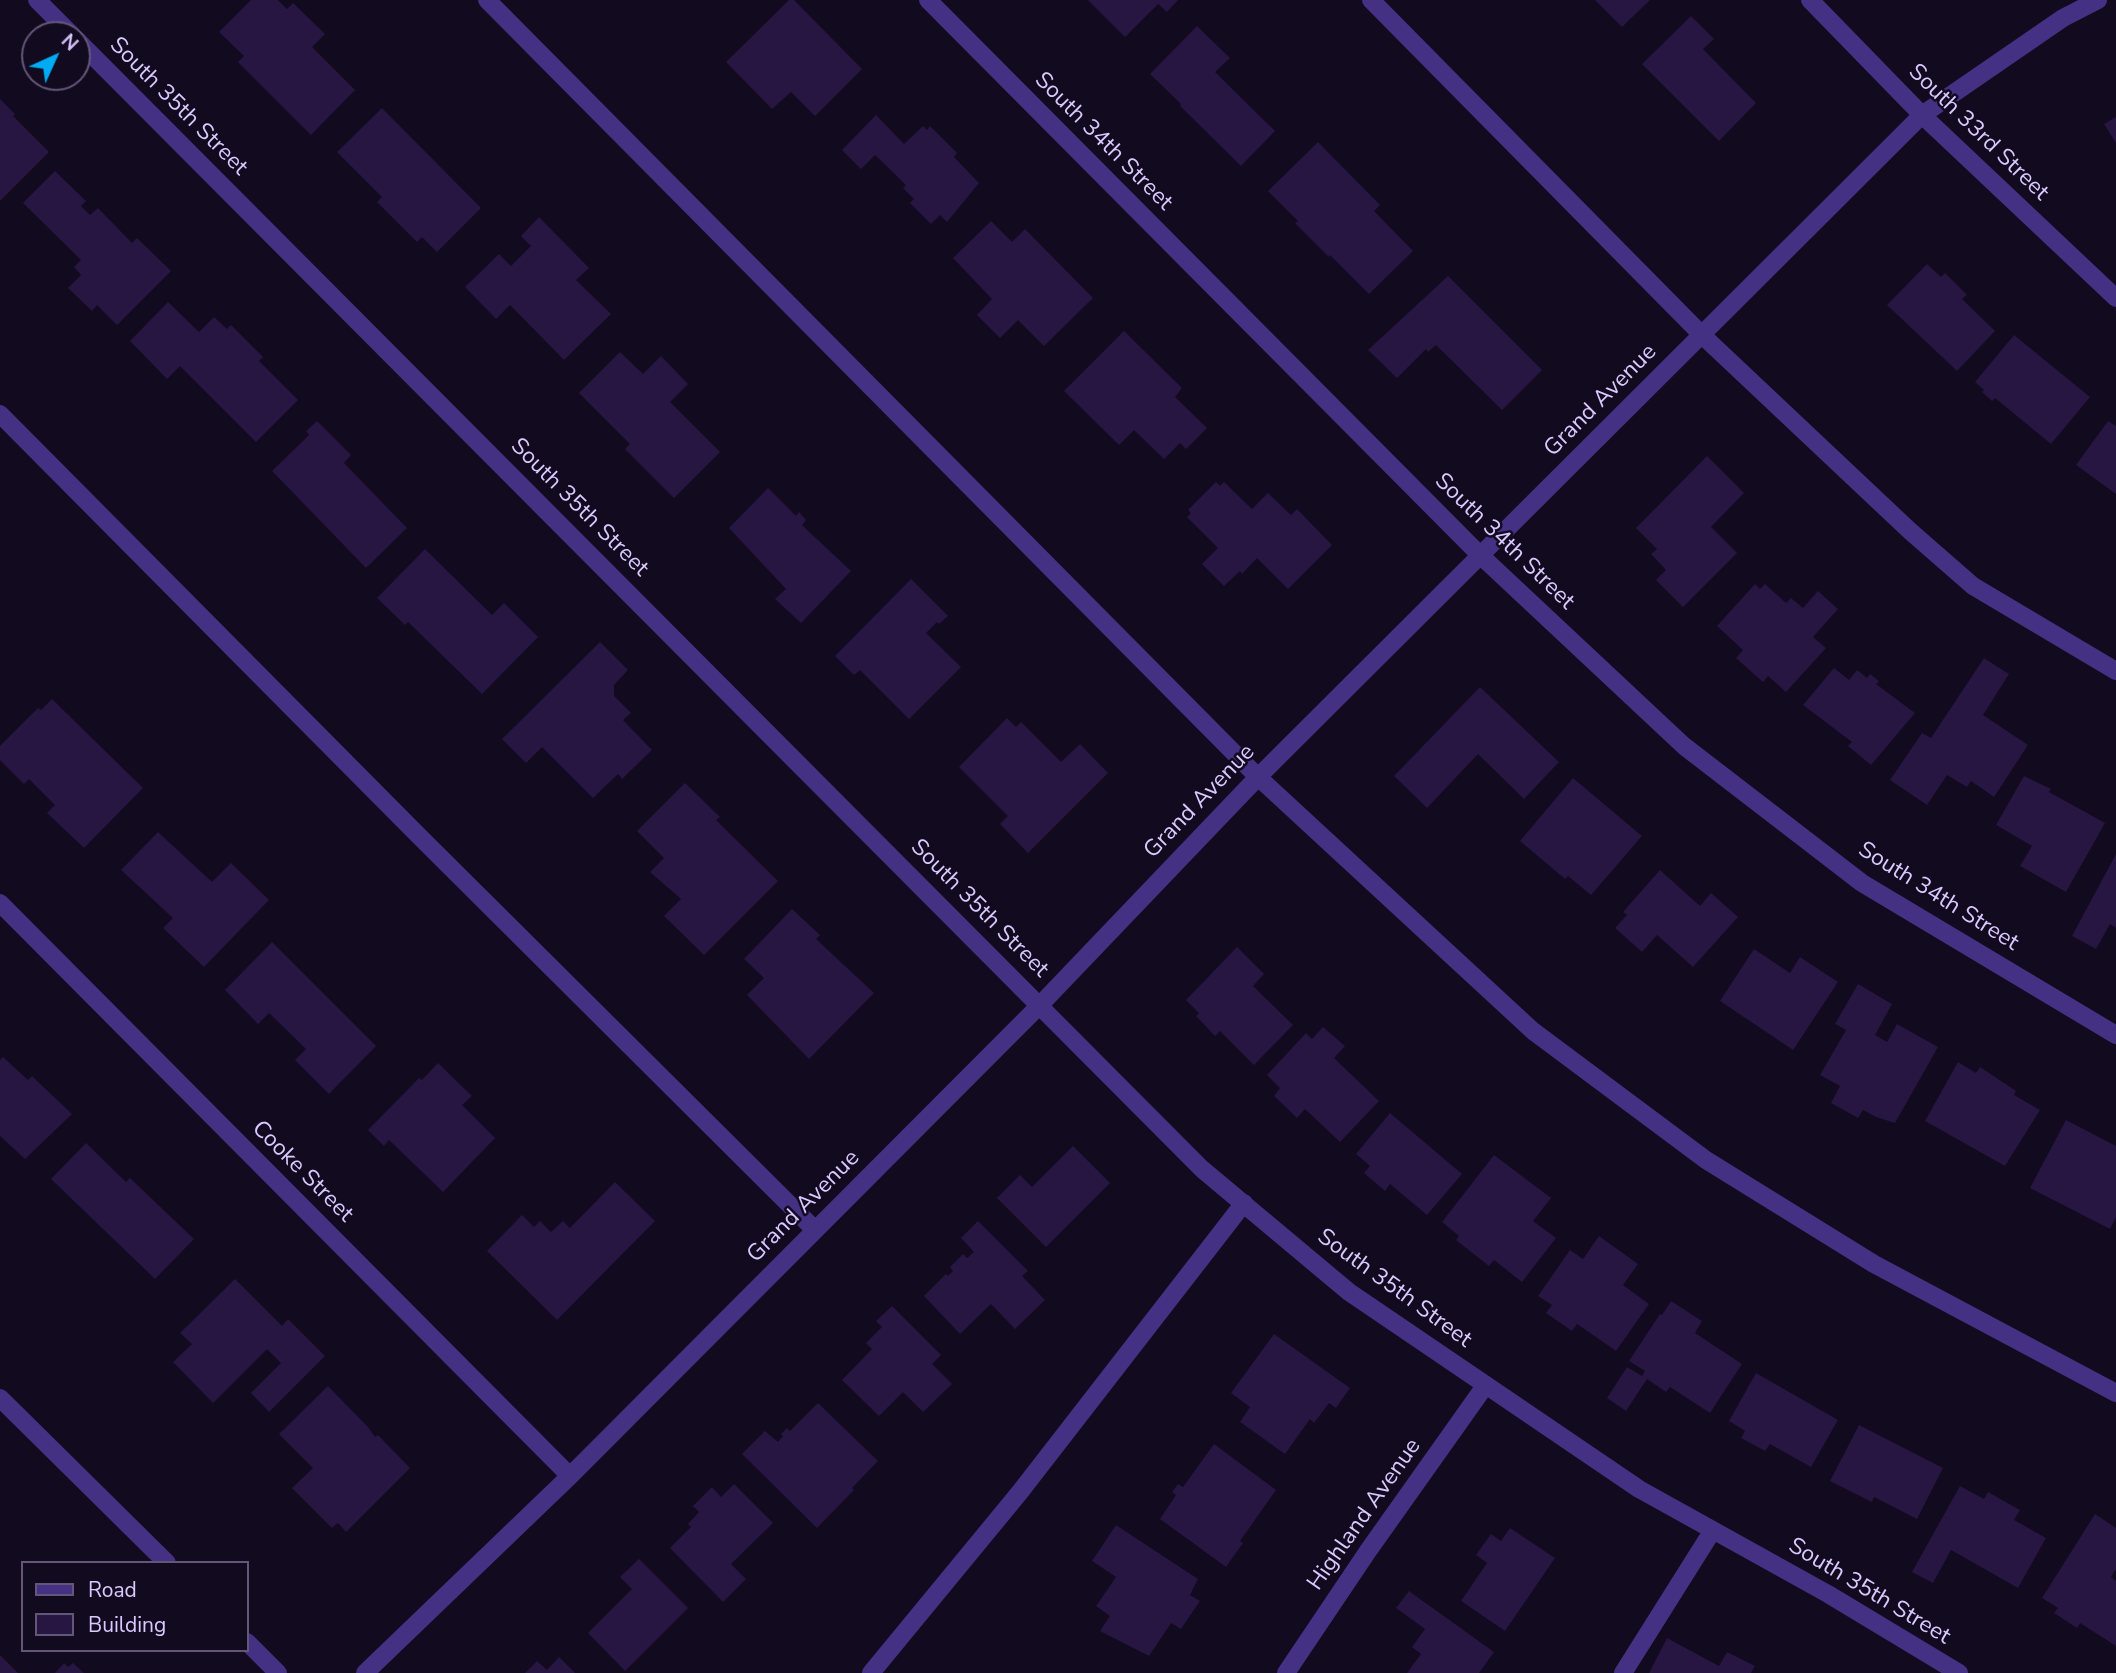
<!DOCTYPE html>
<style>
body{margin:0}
#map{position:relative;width:2116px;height:1673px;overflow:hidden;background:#120a1f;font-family:"Nunito Sans",sans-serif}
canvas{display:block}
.legend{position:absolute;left:21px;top:1561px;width:228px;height:91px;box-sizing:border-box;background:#120a1f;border:2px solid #625679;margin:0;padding:9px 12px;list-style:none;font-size:21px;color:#d9c9ff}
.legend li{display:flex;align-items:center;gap:14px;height:35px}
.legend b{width:35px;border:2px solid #625679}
.north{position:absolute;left:21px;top:21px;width:70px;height:70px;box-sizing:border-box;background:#120a1f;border:2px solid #625679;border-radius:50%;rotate:45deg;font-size:19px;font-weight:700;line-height:28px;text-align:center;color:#d9c9ff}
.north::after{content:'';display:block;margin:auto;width:24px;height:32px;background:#00abf4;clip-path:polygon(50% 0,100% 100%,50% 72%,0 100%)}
</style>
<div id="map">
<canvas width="2116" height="1673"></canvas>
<ul class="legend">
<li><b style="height:9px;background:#443183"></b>Road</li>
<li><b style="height:19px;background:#271542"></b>Building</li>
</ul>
<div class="north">N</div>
</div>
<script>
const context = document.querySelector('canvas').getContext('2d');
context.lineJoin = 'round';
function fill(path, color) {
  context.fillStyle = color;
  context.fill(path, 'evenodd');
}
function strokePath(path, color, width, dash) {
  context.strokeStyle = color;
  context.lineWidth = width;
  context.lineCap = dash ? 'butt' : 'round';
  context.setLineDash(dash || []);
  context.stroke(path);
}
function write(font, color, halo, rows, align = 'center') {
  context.font = font + ' "Nunito Sans",sans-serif';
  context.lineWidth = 5;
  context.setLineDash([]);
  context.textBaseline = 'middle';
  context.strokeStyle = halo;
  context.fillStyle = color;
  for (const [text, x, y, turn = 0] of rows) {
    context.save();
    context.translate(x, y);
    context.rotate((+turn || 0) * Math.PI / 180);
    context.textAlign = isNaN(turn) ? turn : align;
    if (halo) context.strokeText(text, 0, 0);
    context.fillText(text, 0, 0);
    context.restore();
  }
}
fill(new Path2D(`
 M251 0H278L287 9 293 3 325 34 312 47 355 90 311 135 238 62 244 56 219 32Z
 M789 0H794L862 69 815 116 791 92 772 109 726 62Z
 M1088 0H1178L1167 12 1158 4 1125 37Z
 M1595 0H1650L1622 27Z
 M1691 16 1714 39 1703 49 1756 103 1719 141 1642 64Z
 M1197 26 1230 58 1215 72 1275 131 1241 166 1180 106 1181 104 1150 74Z
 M0 99 15 114 13 116 49 152 0 201Z
 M382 108 481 208 437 252 422 237 417 242 377 202 382 197 337 152Z
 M876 115 904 144 923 126 927 130 930 126 957 153 954 157 979 183 947 222 940 215 931 224 910 203 914 199 903 188 906 185 875 155 861 169 842 150Z
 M2116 117V143L2104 124Z
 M1318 142 1380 205 1374 211 1413 251 1369 294 1330 255 1329 257 1295 223 1298 221 1268 191Z
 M55 171 86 201 81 206 90 215 98 208 132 243 137 238 171 271 117 325 97 305 92 311 68 288 81 275 74 267 81 260 23 203Z
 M539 217 589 268 576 280 611 314 564 360 510 305 496 319 465 287 499 254 511 266 531 246 521 236Z
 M991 221 1012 242 1025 229 1093 298 1044 346 1018 320 1000 338 977 315 992 299 953 258Z
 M1927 264 1941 277 1945 273 1967 295 1962 299 1995 331 1957 371 1887 305Z
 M1448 276 1542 370 1502 410 1436 345 1428 352 1426 349 1397 378 1368 350Z
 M168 302 199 332 214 317 227 329 231 325 263 357 259 361 298 400 256 442 180 366 167 379 130 341Z
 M1124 331 1182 388 1175 397 1207 428 1186 449 1180 443 1164 459 1134 430 1119 445 1064 391Z
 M2014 335 2090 397 2051 444 1995 398 1992 401 1982 392 1984 390 1975 382Z
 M620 352 643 374 661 356 688 384 670 402 720 452 674 498 625 449 630 444 579 393Z
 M317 421 351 455 344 463 407 528 366 568 272 471 309 435 306 431Z
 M2108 421 2116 426V494L2076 465Z
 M1707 456 1744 493 1711 527 1737 553 1683 607 1656 580 1666 570 1651 554 1657 549 1636 528Z
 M1216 482 1220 486 1224 482 1252 509 1268 493 1291 515 1297 509 1332 545 1288 589 1257 558 1242 574 1240 571 1224 586 1202 564 1218 548 1187 517 1191 513 1188 510Z
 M768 488 796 516 799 512 806 520 802 525 851 571 801 623 775 599 786 589 729 528Z
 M425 549 492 615 504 603 538 637 482 694 408 622 405 625 377 598Z
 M911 579 948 616 939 624 937 622 926 633 961 667 909 719 860 670 854 675 835 656Z
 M1755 584 1760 589 1765 584 1786 603 1791 598 1803 608 1818 591 1838 609 1813 637 1826 648 1786 692 1768 676 1763 682 1736 658 1743 650 1717 626Z
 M600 642 628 670 614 685V696L631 713 623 720 652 750 622 779 618 774 593 798 542 747 526 763 502 739Z
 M1984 658 2009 674 1983 715 2028 745 1994 797 1971 781 1967 787 1947 775 1927 805 1890 780 1922 733 1931 738Z
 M1834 668 1849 680 1857 670 1867 678 1870 674 1879 681 1876 684 1915 713 1871 765 1848 746 1852 742 1803 705Z
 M1480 687 1559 762 1524 799 1478 754 1427 808 1394 776Z
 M52 699 143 788 84 848 47 813 55 805 29 779 24 784 0 760V746L38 708 41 710Z
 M1007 718 1016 727 1021 722 1061 762 1080 744 1108 773 1028 853 1000 824 1008 816 959 767Z
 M2024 776 2051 789 2049 792 2105 823 2066 892 2020 866 2032 846 1996 825Z
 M1573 778 1642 836 1591 895 1568 876 1565 879 1520 841Z
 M685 783 720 817 716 820 778 881 704 955 664 916 681 899 650 872 664 858 637 831Z
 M158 832 212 882 231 863 269 900 204 967 163 928 173 918 121 870Z
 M2116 854V928L2110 924 2096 949 2072 936Z
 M1660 870 1700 906 1711 893 1738 917 1693 967 1657 935 1642 952 1615 928 1627 915 1623 912Z
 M792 909 820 935 816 939 874 993 809 1059 747 995 764 978 744 959Z
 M272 942 376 1046 329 1094 295 1060 306 1049 269 1013 258 1024 225 990Z
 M1237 947 1264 974 1253 986 1293 1025 1254 1065 1220 1031 1215 1036 1196 1016 1199 1013 1186 1000Z
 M1754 949 1790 973 1800 957 1838 982 1793 1050 1720 1001Z
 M1858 984 1892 1004 1875 1035 1887 1042 1897 1024 1938 1047 1895 1123 1876 1117 1863 1110 1858 1118 1831 1103 1840 1086 1820 1075 1846 1030 1835 1024Z
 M1323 1027 1345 1046 1334 1058 1379 1101 1340 1142 1305 1109 1297 1118 1274 1096 1280 1088 1267 1075 1306 1033 1312 1039Z
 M3 1057 28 1080 32 1076 72 1114 25 1159 0 1136V1060Z
 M1958 1062 1976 1073 1980 1067 2016 1091 2014 1095 2040 1110 2005 1166 1925 1121Z
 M438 1063 472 1096 462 1105 495 1138 443 1192 389 1140 384 1146 368 1130 419 1078 422 1080Z
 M1390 1113 1462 1174 1427 1215 1390 1184 1385 1191 1364 1173 1370 1166 1356 1154Z
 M2066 1120 2116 1146V1217L2110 1229 2030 1188Z
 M86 1143 126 1182 130 1178 194 1239 155 1279 51 1179Z
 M1073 1146 1110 1183 1046 1247 997 1198 1020 1175 1032 1187Z
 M1494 1155 1551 1198 1533 1221 1556 1238 1522 1282 1494 1260 1489 1266 1456 1240 1459 1236 1442 1222Z
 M615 1182 655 1221 557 1320 487 1251 522 1215 534 1227 540 1221 551 1232 563 1221 570 1228Z
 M978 1221 1028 1271 1022 1276 1045 1300 1015 1329 991 1304 960 1334 924 1296 946 1274 948 1276 953 1271 950 1267 963 1254 967 1258 974 1252 961 1238Z
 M1599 1236 1638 1264 1623 1285 1649 1304 1616 1351 1577 1324 1572 1331 1546 1313 1552 1305 1538 1296 1570 1250 1583 1259Z
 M235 1279 282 1326 288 1319 325 1356 269 1412 251 1393 281 1363 267 1349 213 1403 173 1362 192 1344 180 1333Z
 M1671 1301 1702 1321 1695 1333 1742 1364 1710 1413 1670 1387 1666 1392 1647 1379 1626 1411 1607 1398 1627 1367 1642 1376 1645 1371 1629 1361 1660 1314 1662 1315Z
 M892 1306 941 1355 932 1364 952 1384 923 1412 903 1392 879 1416 842 1380 872 1349 866 1343 882 1327 876 1321Z
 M1274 1334 1350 1388 1336 1408 1329 1403 1314 1423 1310 1419 1285 1454 1240 1422 1250 1407 1231 1393Z
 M1756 1373 1838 1420 1811 1467 1770 1444 1765 1451 1741 1438 1745 1431 1729 1421Z
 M328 1386 368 1427 375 1437 378 1435 410 1468 346 1532 338 1523 332 1528 292 1488 313 1468 279 1434Z
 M818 1403 878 1461 852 1488 854 1490 817 1528 742 1454 765 1431 778 1442 783 1436 781 1434 787 1428 790 1431Z
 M1859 1425 1943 1468 1917 1519 1874 1497 1872 1502 1830 1481Z
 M1214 1444 1276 1490 1240 1541 1243 1543 1226 1567 1160 1519 1176 1495 1172 1492 1178 1484 1183 1487Z
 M734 1484 773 1523 731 1564 746 1579 723 1602 670 1548 691 1527 688 1524 699 1512 693 1506 712 1487 721 1497Z
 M1960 1486 1984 1499 1988 1492 2020 1510 2014 1520 2046 1538 2018 1588 1951 1550 1933 1583 1912 1572Z
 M2095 1514 2116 1528V1569L2111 1577 2116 1581V1646L2080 1623 2077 1628 2054 1613 2058 1608 2042 1598Z
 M1116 1525 1198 1579 1190 1595 1200 1601 1181 1629 1171 1623 1149 1656 1100 1631 1110 1616 1096 1606 1116 1577 1092 1561Z
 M1510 1528 1555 1558 1505 1631 1461 1601 1487 1563 1476 1555 1491 1534 1501 1541Z
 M639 1559 688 1608 625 1671 588 1633 632 1589 620 1577Z
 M1409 1591 1494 1652 1479 1673H1407L1421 1654 1412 1647 1425 1629 1396 1608Z
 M1667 1638 1719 1666 1727 1652 1755 1666 1751 1673H1649Z
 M0 1655 18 1673H0Z
 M559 1657 575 1673H525L537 1661 547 1670Z
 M64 1663 68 1667 73 1663 84 1673H55Z`), '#271542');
strokePath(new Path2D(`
 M37 0 72 35
 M487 0 1258 777 1533 1031 1706 1160 1874 1264 2116 1393
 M928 0 1480 555 1684 746 1862 883 2116 1035
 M1371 0 1702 335 1910 531 1973 586 2116 671
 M1810 0 1922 115 2116 298
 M77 40 1202 1169 1349 1292 1639 1489 1828 1594 1959 1673
 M0 414 419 836 815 1230
 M0 903 570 1476
 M0 1398 167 1563
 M247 1642 278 1673
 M365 1673 570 1476 1040 1005 1258 777 1922 115 2063 18 2098 0
 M871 1673 1020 1492 1244 1203
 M1286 1673 1368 1551 1485 1386
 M1623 1673 1713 1530`), '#443183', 18);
write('23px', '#d9c9ff', '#120a1f', [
 ["South 35th Street",178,107,45],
 ["South 33rd Street",1978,133,44],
 ["South 34th Street",1103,142,45],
 ["Grand Avenue",1601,401,-45],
 ["South 35th Street",579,508,45],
 ["South 34th Street",1504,542,44],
 ["Grand Avenue",1200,802,-46],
 ["South 34th Street",1938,897,32],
 ["South 35th Street",979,909,45],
 ["Cooke Street",302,1172,45],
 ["Grand Avenue",804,1207,-45],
 ["South 35th Street",1394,1289,36],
 ["Highland Avenue",1365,1515,-55],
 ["South 35th Street",1869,1592,31]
]);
</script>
